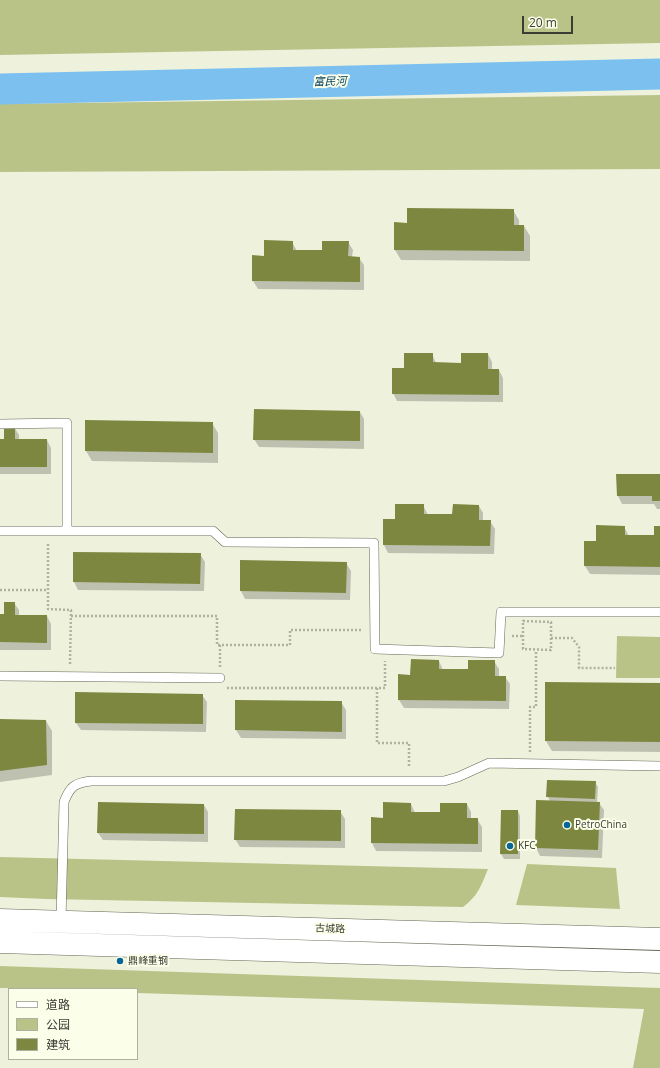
<!DOCTYPE html>
<meta charset="utf-8">
<style>
body{margin:0}
#map{position:relative;width:660px;height:1068px;overflow:hidden;background:#eef2dd;font-family:"Open Sans","Noto Sans SC",sans-serif}
canvas{display:block}
.legend{position:absolute;left:8px;top:988px;width:130px;height:72px;box-sizing:border-box;background:#fbffea;border:1px solid #aeb1a1;margin:0;padding:5px 7px;list-style:none;font-size:12px;color:#3b3c34}
.legend li{display:flex;align-items:center;gap:8px;height:20px}
.legend b{width:20px;border:1px solid #aeb1a1}
.scale{position:absolute;left:522px;top:16px;width:51px;height:18px;box-sizing:border-box;border:2px solid #3b3c34;border-top:0;padding-left:5px;font-size:12px;line-height:14px;white-space:nowrap;color:#3b3c34;-webkit-text-stroke:3px #fbffea;paint-order:stroke}
</style>
<div id="map">
<canvas width="660" height="1068"></canvas>
<ul class="legend">
<li><b style="height:5px;background:#fff"></b>道路</li>
<li><b style="height:11px;background:#b9c388"></b>公园</li>
<li><b style="height:11px;background:#7d8740"></b>建筑</li>
</ul>
<div class="scale">20 m</div>
</div>
<script>
const context = document.querySelector('canvas').getContext('2d');
context.lineJoin = 'round';
function fill(path, color) {
  context.fillStyle = color;
  context.fill(path, 'evenodd');
}
function strokePath(path, color, width, dash) {
  context.strokeStyle = color;
  context.lineWidth = width;
  context.lineCap = dash ? 'butt' : 'round';
  context.setLineDash(dash || []);
  context.stroke(path);
}
function write(font, color, halo, rows, align = 'center') {
  context.font = font + ' "Open Sans","Noto Sans SC",sans-serif';
  context.lineWidth = 4;
  context.setLineDash([]);
  context.textBaseline = 'middle';
  context.strokeStyle = halo;
  context.fillStyle = color;
  for (const [text, x, y, turn = 0] of rows) {
    context.save();
    context.translate(x, y);
    context.rotate((+turn || 0) * Math.PI / 180);
    context.textAlign = isNaN(turn) ? turn : align;
    if (halo) context.strokeText(text, 0, 0);
    context.fillText(text, 0, 0);
    context.restore();
  }
}
fill(new Path2D(`
 M0 0H660V43L0 55Z
 M660 95V169L0 172V104Z
 M617 636 660 637V678H616Z
 M0 857 488 869C481 886 478 896 463 907L46 899 0 897Z
 M527 864 616 868 620 909 516 905Z
 M0 966 660 988V1068H633L644 1009 137 993V989L0 988Z`), '#b9c388');
fill(new Path2D(`
 M513 210 519 220V226H524L530 236V261L401 260 395 250V223L408 224Z
 M292 242 297 251H323L348 242 353 250 352 257 359 258 364 265V290L258 289 253 281V256L265 257Z
 M432 354 436 363 462 364 488 354 492 362V370H499L503 378V402L397 401 393 393 405 369Z
 M360 412 364 419V449L259 447 254 439Z
 M86 421 212 423 218 433V463L92 461 86 451Z
 M14 427 19 435V440H47L51 448V474H0V440H5Z
 M660 475V509H657L654 504H622L618 496Z
 M423 505 428 515H453L479 506 483 513V521H490L495 529 494 554 388 553 384 545 396 520Z
 M624 527 629 536H655L660 527V575L590 574 585 566V542H597Z
 M74 553 200 554 205 562 204 591 78 590 74 582Z
 M346 563 351 571 350 600 245 599 241 591Z
 M14 603 19 610V616H47L51 624V650H0V615H5Z
 M439 661 443 670H469L494 661 499 669V677H505L510 684 509 709 404 708 399 700 411 676Z
 M546 683 660 684V752L552 751 546 741Z
 M202 695 207 702 206 732 81 730 76 723Z
 M236 701 341 702 346 710V739L241 738 236 730Z
 M0 720 46 721 52 731V775L0 782Z
 M548 781 595 782 598 787 597 803H599L604 810 602 858 540 856 536 848 537 801H550L548 797Z
 M411 804 415 813H441L467 804 471 812V819H477L482 827V852L376 851 372 843 384 819Z
 M204 805 208 812V842L103 840 98 833Z
 M340 811 345 819V848L240 847 235 839Z
 M518 811 520 816V859H504L501 854Z`), '#0003');
strokePath(new Path2D(`
 M0 89 660 74`), '#7bc0ee', 31);
fill(new Path2D(`
 M407 208 514 209V225H524V251L394 250V222L407 223Z
 M264 240 293 241V250H322V241H349L348 256 360 257V282L252 281V255L264 256Z
 M404 353H433V362L461 363V353H488V369H499V395L392 394V368H404Z
 M254 409 360 411V441L253 440Z
 M85 420 213 422V453L85 451Z
 M4 426H15V439H47V467H0V439H4Z
 M616 474H660V501H652V496H617Z
 M395 504H424V514H452L453 504 479 505V520H491L490 546 383 545V519H395Z
 M596 525 625 526V535H654V526H660V567L584 566V541H596Z
 M73 552 201 553 200 584 73 582Z
 M240 560 347 562 346 593 240 591Z
 M4 602H15V615H47V643L0 642V614H4Z
 M411 659 439 660V669H468V660H495V676H506V701L398 700V674L410 675Z
 M545 682 660 683V742L545 741Z
 M75 692 203 694V724L75 723Z
 M235 700 342 701V732L235 730Z
 M0 719 46 720 47 765 0 771Z
 M547 780 596 781 595 799 546 797Z
 M536 800 600 802 598 850 535 848Z
 M98 802 204 804V834L97 833Z
 M383 802 411 803V812H440V803H467V818H478V844L371 843V817L383 818Z
 M235 809 341 810V841L234 840Z
 M501 810H518V854H500Z`), '#7d8740');
const lane = new Path2D(`
 M0 424 67 423V531
 M0 531H213L225 542 374 543 375 649 499 653 501 612H660
 M0 676 220 678
 M61 921 64 802C70 786 75 783 91 781H444L458 777 489 763 660 766`);
const secondary = new Path2D(`
 M0 920 660 939
 M0 942 660 962`);
strokePath(lane, '#636654', 10);
strokePath(secondary, '#636654', 23);
strokePath(new Path2D(`
 M48 544V609L71 610 70 664
 M0 590H48
 M71 616H217V645H290V630H362
 M523 621 551 622V650L523 649Z
 M512 636H523
 M551 638H572L579 647V668H615
 M220 667V645
 M227 688H385V661
 M377 688V743H409V768
 M530 752V707H536V650`), '#afb2a1', 2.5, [2, 2]);
strokePath(lane, '#fff', 9);
strokePath(secondary, '#fff', 22);
for (const [x, y, r, color] of [
 [567,825,4,"#066796"],
 [510,846,4,"#066796"],
 [120,961,4,"#066796"]
]) {
  const dot = new Path2D();
  dot.arc(x, y, r, 0, 2 * Math.PI);
  context.fillStyle = color;
  context.fill(dot);
  strokePath(dot, '#fbffea', 1.5);
}
write('10px', '#3b3c34', '#fbffea', [
 ["PetroChina",575,825],
 ["KFC",518,846],
 ["鼎峰重钢",128,961]
], 'left');
write('10px', '#3b3c34', '#fbffea', [
 ["古城路",330,929,2]
]);
write('italic 11px', '#06405e', '#fbffea', [
 ["富民河",330,82,-1]
]);
</script>
